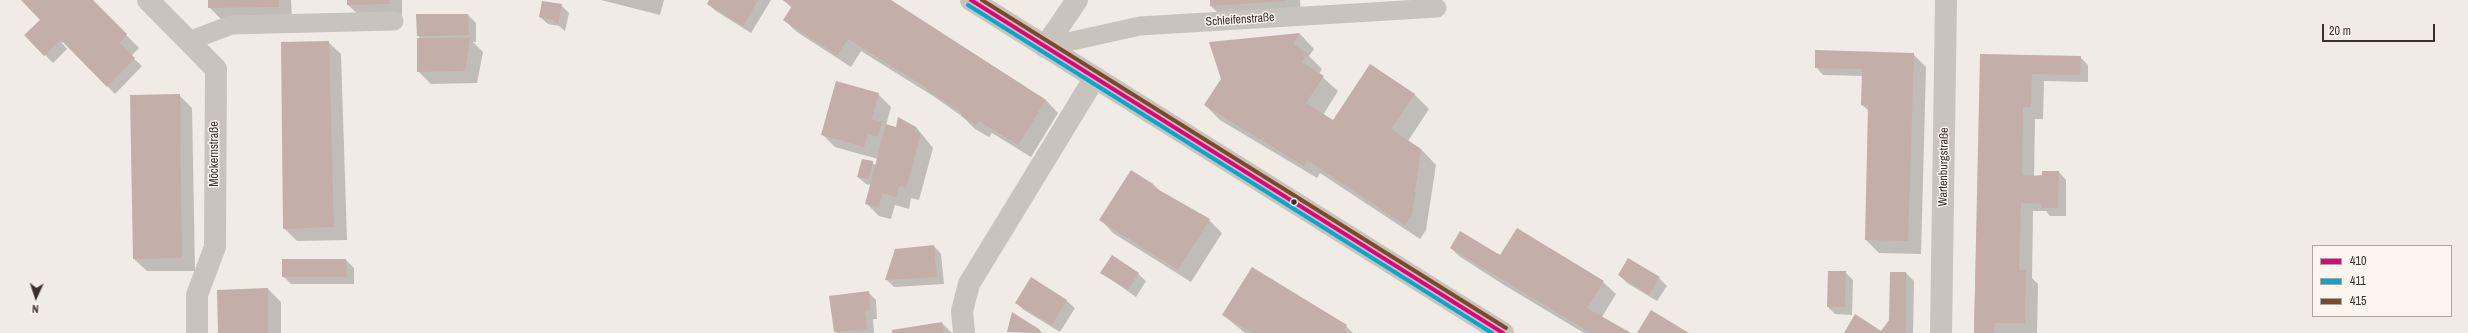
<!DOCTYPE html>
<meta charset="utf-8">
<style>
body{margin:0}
#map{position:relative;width:2468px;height:333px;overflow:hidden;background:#f0ebe5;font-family:"Archivo Narrow",sans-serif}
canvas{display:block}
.legend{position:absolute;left:2312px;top:245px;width:140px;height:72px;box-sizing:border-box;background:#fbf5ee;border:1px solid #aea6a0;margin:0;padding:5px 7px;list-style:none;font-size:12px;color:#3b302b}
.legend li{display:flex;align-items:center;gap:8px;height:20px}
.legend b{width:20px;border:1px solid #aea6a0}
.north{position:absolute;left:16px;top:277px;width:40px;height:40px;-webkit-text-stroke:3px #fbf5ee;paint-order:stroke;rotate:183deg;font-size:11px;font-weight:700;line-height:16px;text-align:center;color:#3b302b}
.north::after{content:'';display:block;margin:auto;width:14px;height:18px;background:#3b302b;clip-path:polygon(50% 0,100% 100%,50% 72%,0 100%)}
.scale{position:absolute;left:2322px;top:24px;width:113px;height:18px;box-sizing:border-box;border:2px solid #3b302b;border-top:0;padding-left:5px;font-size:12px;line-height:14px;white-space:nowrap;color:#3b302b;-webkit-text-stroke:3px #fbf5ee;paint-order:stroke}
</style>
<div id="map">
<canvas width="2468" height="333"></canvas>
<ul class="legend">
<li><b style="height:5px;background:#e5007d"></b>410</li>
<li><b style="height:5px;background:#00a9ce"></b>411</li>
<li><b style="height:5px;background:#7a4b2a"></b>415</li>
</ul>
<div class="north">N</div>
<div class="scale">20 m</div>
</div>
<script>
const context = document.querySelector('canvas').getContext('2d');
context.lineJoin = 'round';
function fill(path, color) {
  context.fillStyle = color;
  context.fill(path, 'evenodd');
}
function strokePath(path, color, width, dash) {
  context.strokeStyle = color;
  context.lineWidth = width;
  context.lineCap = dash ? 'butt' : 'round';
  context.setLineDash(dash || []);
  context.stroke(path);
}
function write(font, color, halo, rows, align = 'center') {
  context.font = font + ' "Archivo Narrow",sans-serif';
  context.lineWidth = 3;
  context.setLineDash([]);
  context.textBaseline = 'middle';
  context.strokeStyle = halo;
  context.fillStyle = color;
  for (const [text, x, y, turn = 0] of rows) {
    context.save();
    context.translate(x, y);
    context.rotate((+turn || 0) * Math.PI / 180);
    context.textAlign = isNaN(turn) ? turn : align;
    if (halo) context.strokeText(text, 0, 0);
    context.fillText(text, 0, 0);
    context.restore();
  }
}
fill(new Path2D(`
 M22 0H92L139 48 131 56 142 66 115 94 63 41 62 43 67 49 53 63 25 35 42 20Z
 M209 0H291L292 19 222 20 209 7Z
 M348 0H402V17H361L348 5Z
 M601 0H664L660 15Z
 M710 0H771L751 33 716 11 708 4Z
 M783 0H889L1046 100 1058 113 1031 157 992 133 989 137 975 129 963 117 933 96 861 51 851 67 797 32 784 20 792 8Z
 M1211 0H1300L1301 13 1224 19 1211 6Z
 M561 5 569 13 565 31 559 26 548 24 540 17Z
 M468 15 476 23V42H473L483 52 477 83 431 84 418 71 421 39 417 35Z
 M1300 34 1314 49 1309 56 1322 69 1319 74 1338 91 1323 115 1332 120 1414 94 1429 109 1408 141 1421 149 1436 165 1426 230 1420 239 1320 173 1317 178 1220 120 1205 105 1222 79 1210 43Z
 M328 42 341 54 347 240 297 241 284 228Z
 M1913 54 1926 67 1921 254 1879 253 1866 240 1869 111 1862 105 1863 76 1823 75 1816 67Z
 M1981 55 2080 57 2088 65V82L2044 81 2043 119H2035L2034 176 2059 172 2066 180V216H2050L2046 211H2033L2032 278 2038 284 2037 333H1974Z
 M878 94 891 107 886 125 900 129 916 127 933 148 919 200 911 198 909 209 895 205 891 219 879 216 866 203 871 185 866 184 858 177 872 162 876 166 878 159 835 147 823 135Z
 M179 95 192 108 195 271H147L134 259Z
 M1131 171 1153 184 1161 192 1209 220 1222 233 1191 282 1113 233 1101 220Z
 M934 246 941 254 944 284 894 287 886 279Z
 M1451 248 1500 255 1603 282 1616 294 1602 317 1629 333H1584L1504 285 1459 256Z
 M346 260 354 268V284H291L283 276Z
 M1845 272 1853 280 1852 315 1835 314 1828 307Z
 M1102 273 1138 274 1146 281 1136 297Z
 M1891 273H1906L1914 281 1913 333H1885L1890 320Z
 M1619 275 1659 278 1667 286 1657 301 1627 283Z
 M1031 279 1067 301 1075 308 1060 332 1024 310 1016 303Z
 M268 289 281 302V333H219Z
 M868 292 876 300 877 319H873L874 333H837L835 331Z
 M1223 315 1346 326 1353 333H1245Z
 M942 323 952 333H893Z
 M1039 329 1042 333 1008 332Z`), '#0003');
fill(new Path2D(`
 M21 0H93L127 34 120 43 135 58 107 87 61 40 44 56 24 35 40 20Z
 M208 0H279V7L208 8Z
 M347 0H389L390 4 347 5Z
 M709 0H758L743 26 707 4Z
 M783 0H891L1046 100 1018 145 979 121 976 125 961 116 962 113 926 89 927 88 848 39 837 55 783 20 792 6Z
 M1210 0H1286V1L1210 6Z
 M542 1 562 4 558 24 554 23V20L539 17Z
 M416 14H468L469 35 417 36Z
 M1300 33 1293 44 1308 54 1302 62 1324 76 1306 103 1333 120 1370 64 1415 94 1391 129 1421 149 1412 215 1405 225 1307 160 1304 166 1204 105 1221 79 1209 42Z
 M417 38H470L465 71 417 72Z
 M329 41 334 227 283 229 281 42Z
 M1815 50 1914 53 1908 241 1865 240 1868 106 1861 105 1862 69 1815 68Z
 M1980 54 2081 56 2080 75 2032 74 2031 107H2023L2022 175 2042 176V171H2059L2058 208H2041V204L2021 203 2019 270H2026L2025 323H1995L1994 333H1974Z
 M836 81 879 93 872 119 882 122 878 137 868 134 864 147 821 135Z
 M180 94 182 258 133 259 130 95Z
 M898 117 916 127 915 132 921 134 906 188 899 186 896 197 882 193 879 207 865 204 886 124 896 127Z
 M862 159 873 161 869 179 857 177Z
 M1131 170 1153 184 1152 186 1210 219 1178 270 1099 220Z
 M1517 228 1604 281 1587 308 1631 333H1591L1450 248 1460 231 1500 255Z
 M934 245 937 277 885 280 895 249Z
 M1112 255 1139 273 1128 290 1100 273Z
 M1628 258 1660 277 1649 295 1618 275Z
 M282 259H346L347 277H282Z
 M1252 267 1347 325 1344 330 1348 333H1252L1222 315Z
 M1828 271H1846L1845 307H1827Z
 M1890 272H1906V330L1904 333H1844L1855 314 1881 331 1889 320Z
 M1031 277 1067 300 1052 325 1015 303Z
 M268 288V333H218L217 290Z
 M869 291 870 311 865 312 867 329 834 332 829 296Z
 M1651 310 1689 333H1637Z
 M1012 312 1039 329 1040 333 1007 332Z
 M942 322 944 333H892V330Z`), '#c3afa7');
strokePath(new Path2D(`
 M189 41 231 25 394 21
 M1045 47 1140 26 1437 8`), '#c9c3be', 19);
strokePath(new Path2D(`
 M148 0 216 69 215 247 197 295V333
 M1045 47 1077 0
 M964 333 962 311 969 284 1094 79
 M1941 333 1946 0`), '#c9c3be', 22);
strokePath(new Path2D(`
 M971 0 1503 333`), '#c9c3be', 22);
strokePath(new Path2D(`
 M971 0 1503 333`), '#e5007d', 4);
strokePath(new Path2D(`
 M968 5 1492 333`), '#00a9ce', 4);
strokePath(new Path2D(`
 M982 0 1506 328`), '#7a4b2a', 4);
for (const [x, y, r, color] of [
 [1294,202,3.5,"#3b302b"]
]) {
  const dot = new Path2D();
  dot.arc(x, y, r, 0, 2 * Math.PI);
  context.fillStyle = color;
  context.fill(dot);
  strokePath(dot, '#fbf5ee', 1.5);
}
write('12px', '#3b302b', '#fbf5ee', [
 ["Schleifenstraße",1240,20,-4],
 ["Möckernstraße",215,154,-90],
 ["Wartenburgstraße",1944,167,-89]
]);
</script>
